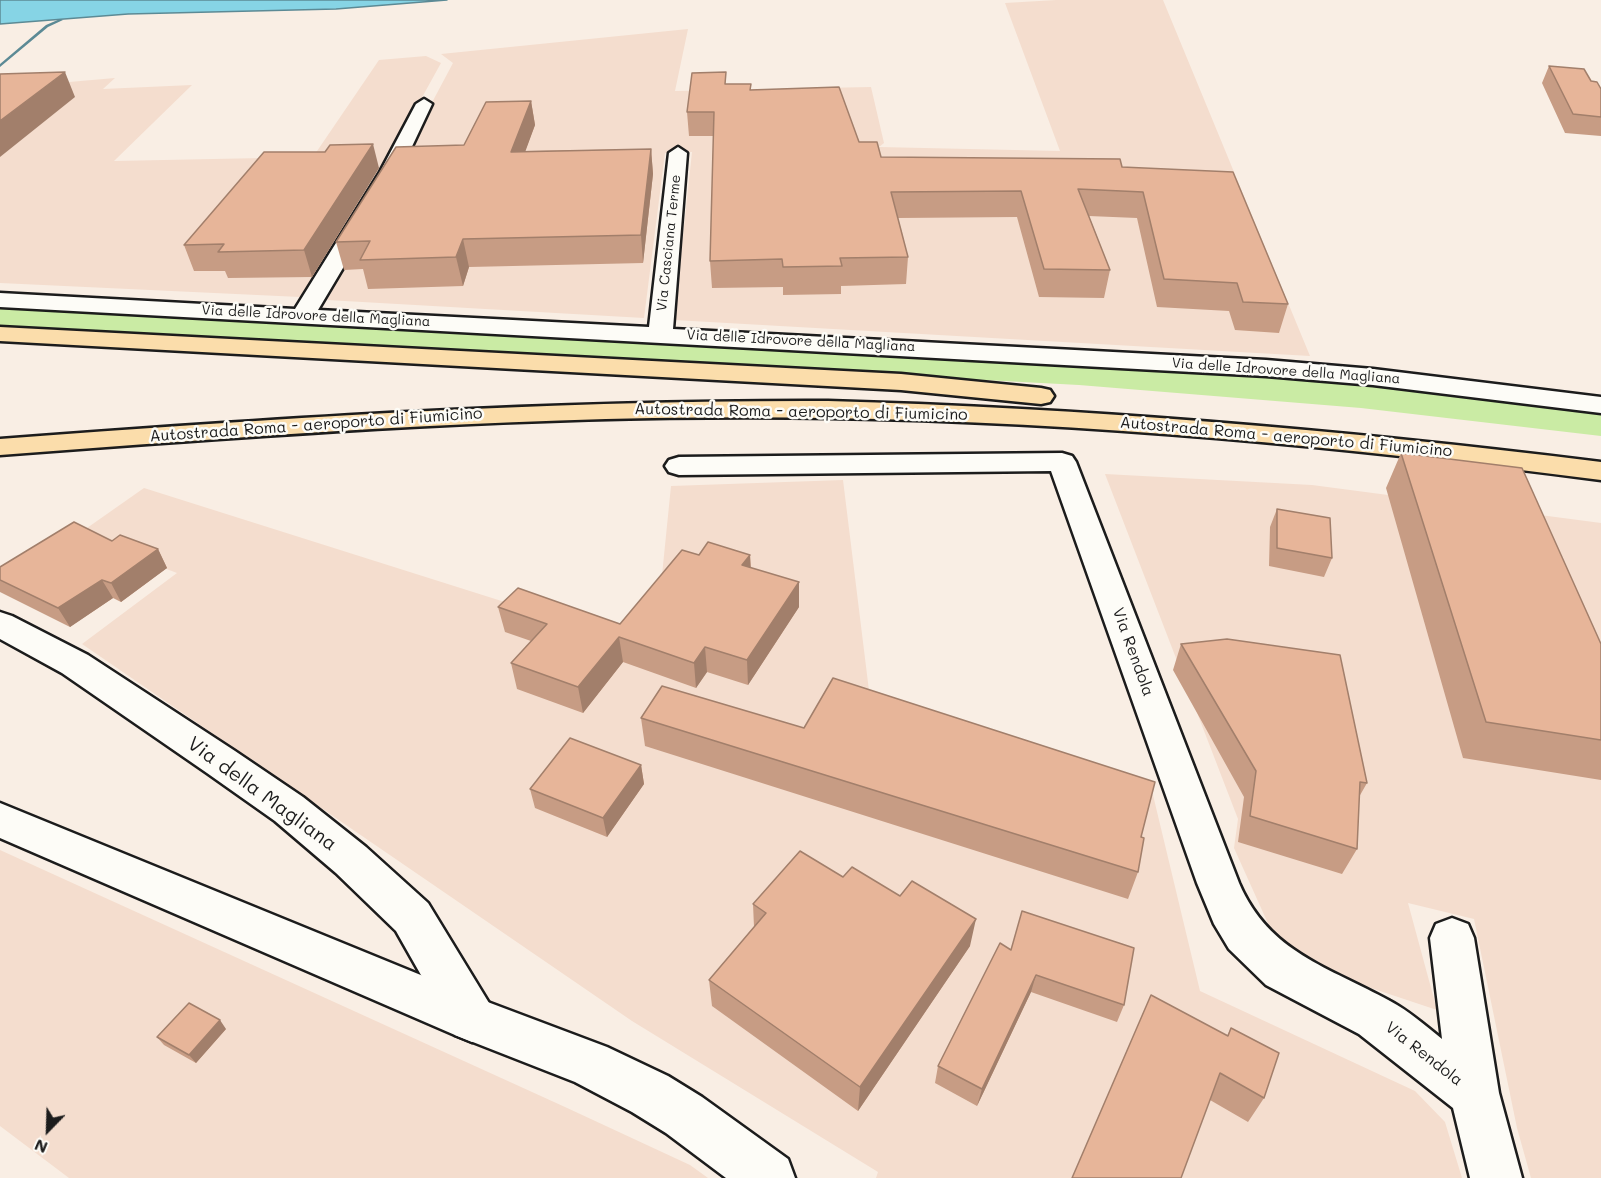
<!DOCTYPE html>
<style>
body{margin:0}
#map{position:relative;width:1601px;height:1178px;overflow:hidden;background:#f9eee4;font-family:Mali,sans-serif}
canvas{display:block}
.north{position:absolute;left:18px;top:1100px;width:60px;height:60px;-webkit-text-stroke:4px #fdfcf7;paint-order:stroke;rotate:203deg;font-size:16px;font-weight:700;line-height:24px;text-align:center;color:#1c1c1c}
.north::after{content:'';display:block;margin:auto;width:21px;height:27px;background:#1c1c1c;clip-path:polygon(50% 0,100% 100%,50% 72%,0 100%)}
</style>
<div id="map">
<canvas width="1601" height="1178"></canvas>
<div class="north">N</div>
</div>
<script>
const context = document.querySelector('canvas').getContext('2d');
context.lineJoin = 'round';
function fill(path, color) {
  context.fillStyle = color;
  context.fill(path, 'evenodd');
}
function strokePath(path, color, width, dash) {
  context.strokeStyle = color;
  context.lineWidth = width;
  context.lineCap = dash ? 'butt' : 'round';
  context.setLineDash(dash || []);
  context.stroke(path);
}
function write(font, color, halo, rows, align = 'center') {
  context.font = font + ' Mali,sans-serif';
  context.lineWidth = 5;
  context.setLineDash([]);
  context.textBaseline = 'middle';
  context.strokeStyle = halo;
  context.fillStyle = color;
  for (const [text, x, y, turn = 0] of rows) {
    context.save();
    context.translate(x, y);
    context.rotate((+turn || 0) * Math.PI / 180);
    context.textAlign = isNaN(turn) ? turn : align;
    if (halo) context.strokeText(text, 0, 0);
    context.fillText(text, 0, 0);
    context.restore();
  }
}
fill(new Path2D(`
 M1056 0H1163L1310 356 674 320 692 152 665 153 644 318 327 300 453 63 441 54 688 29 675 91 871 87 884 143 879 147 1060 151 1005 3Z
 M426 56 441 63 383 168 300 297 0 283V88L115 78 103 89 192 85 114 161 313 157 379 60Z
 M1105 474 1312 485 1601 523V1178H1531L1517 1128 1474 919 1408 903 1437 1010 1284 959 1234 848 1238 819Z
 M843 480 872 715 1153 795 1200 991 1415 1091 1445 1122 1462 1178H876L878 1172 632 1021 82 644 177 573 77 535 144 488 568 622 581 610 652 635 659 605 671 486Z
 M0 850 565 1107 690 1165 708 1178H69L0 1126Z`), '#f4ddce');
fill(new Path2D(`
 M0 307 1234 373 1410 388 1601 412V436L1361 408 1079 385 0 328Z`), '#caeba4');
const water = new Path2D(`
 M0 0H447L336 9 128 14 0 24Z`);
fill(water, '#86d4e5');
strokePath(water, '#5c8a95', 1.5);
fill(new Path2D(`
 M60 19 63 20 48 27 0 67V64L46 25Z`), '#5c8a95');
const minor = new Path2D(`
 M424 99 432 104 400 172 318 310 649 327 669 153 678 147 687 153 673 329 1266 360 1373 369 1601 397V413L1373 385 1266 376 0 307V293L295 309 380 172 416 104Z
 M1062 453 1072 456 1076 462 1239 883C1269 953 1329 967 1390 1001 1409 1011 1426 1026 1442 1039L1430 938 1436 924 1452 918 1468 924 1474 938 1499 1093 1522 1178H1470L1453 1108 1359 1034 1266 985 1229 949 1214 924 1197 883 1051 471 679 475 669 472 665 466 669 460 679 457Z
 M0 612 12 616 88 655 235 751 303 797 366 847 428 903 489 1003 496 1019 489 1035 472 1042 455 1035 396 931 336 873 275 821 207 773 62 673 0 639Z`);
const secondary = new Path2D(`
 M0 803 477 998 607 1047 668 1076 702 1097 788 1159 795 1178H726L666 1133 632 1112 575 1082 455 1035 0 838Z`);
const motorway = new Path2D(`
 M0 327 901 374 1041 388 1050 390 1054 396 1050 402 1041 404 901 390 0 341Z
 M828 401C1087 408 1344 430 1601 462V480C1345 447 1088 422 830 418 553 413 276 434 0 455V439C276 418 551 400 828 401Z`);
strokePath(minor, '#1c1c1c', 5);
strokePath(secondary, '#1c1c1c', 5);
strokePath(motorway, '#1c1c1c', 5);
fill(minor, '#fdfcf7');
fill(secondary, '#fdfcf7');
fill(motorway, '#fbddab');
fill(new Path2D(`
 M1549 66 1591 81 1601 89V136L1565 133 1542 83Z
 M727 84 751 90 859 142 881 157 1122 167 1288 304 1279 333 1235 330 1229 311 1157 307 1137 218 1089 216 1110 270 1104 298 1039 297 1017 217 898 218 908 257 906 284 841 286V294L783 295V287L712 288 710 261 714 136H689L687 112Z
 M531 101 535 125 525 151 651 149 653 174 643 263 469 267 463 286 368 289 363 269 344 270 336 242 464 145Z
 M379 168 312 277 228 278 225 271H194L184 245Z
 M1401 453 1601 644V780L1463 758 1386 488Z
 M1277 509 1332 558 1324 577 1269 566 1270 527Z
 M112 541 158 549 167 568 121 602 113 598 70 627 0 592V567Z
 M699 555H750L751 568 799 607 748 685 707 672 696 688 623 662 583 713 517 689 511 663 531 641 505 632 498 607 620 624Z
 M1181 644 1367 783 1359 797 1357 849 1342 874 1238 842 1244 797 1173 670Z
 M641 718 804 728 1141 837 1138 872 1128 899 645 746Z
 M641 765 644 784 607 837 535 808 530 789Z
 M843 877 900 896 970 946 858 1111 712 1006 709 980 754 927 753 904Z
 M1011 950 1124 1005 1117 1022 1031 992 977 1106 935 1083 938 1066Z
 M1231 1028 1264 1098 1248 1122 1210 1100 1227 1036Z
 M226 1029 196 1063 164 1045 157 1037Z`), '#c79c84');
fill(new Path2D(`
 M65 72 75 97 0 157V121Z
 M531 101 535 125 516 177 511 152Z
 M373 144 379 168 312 277 304 250Z
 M651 149 653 174 643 263 641 235Z
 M463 239 469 267 463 286 456 257Z
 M158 549 167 568 121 602 111 583Z
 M750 555 751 580 742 565Z
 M102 580 113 598 70 627 58 608Z
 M799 582V607L748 685 747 660Z
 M619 637 623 662 583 713 578 687Z
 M705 647 707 672 696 688 694 663Z
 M641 765 644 784 607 837 603 818Z
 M976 919 970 946 858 1111 860 1087Z
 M1036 975 1031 992 977 1106 982 1089Z
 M220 1020 226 1029 196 1063 189 1055Z`), '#a27f6b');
const building = new Path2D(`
 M1549 66 1584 69 1591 81 1597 82 1601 89V117L1573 114Z
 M65 72 0 121V74Z
 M726 72 725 84H751L750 90 839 87 859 142H877L881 157 1120 159 1122 167 1233 172 1288 304 1243 302 1237 283 1164 279 1143 192 1078 189 1110 270 1044 269 1021 191 891 192 908 257 840 258 842 266 783 267 782 259 710 261 714 112H687L692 73Z
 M531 101 511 152 651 149 641 235 463 239 456 257 360 260 370 241 336 242 396 147 464 145 486 102Z
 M373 144 304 250 218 252 224 244 184 245 264 152H325L330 145Z
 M1401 453 1522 468 1601 644V740L1486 722Z
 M1277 509 1330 518 1332 558 1277 548Z
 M74 522 112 541 120 535 158 549 111 583 102 580 58 608 0 580V567Z
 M708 542 750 555 742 565 799 582 747 660 705 647 694 663 619 637 578 687 511 663 547 624 498 607 518 588 620 624 682 550 699 555Z
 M1227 639 1340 655 1367 783 1360 782 1357 849 1250 816 1256 771 1181 644Z
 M833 678 1155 782 1141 837 1144 838 1138 872 641 718 662 686 804 728Z
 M570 738 641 765 603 818 530 789Z
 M800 851 843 877 852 867 900 896 912 881 976 919 860 1087 709 980 766 913 753 904Z
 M1022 911 1134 948 1124 1005 1036 975 982 1089 938 1066 1000 943 1011 950Z
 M1151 995 1228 1036 1231 1028 1279 1053 1264 1098 1220 1073 1181 1178H1072Z
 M189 1003 220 1020 189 1055 157 1037Z`);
fill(building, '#e7b599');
strokePath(building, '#a27f6b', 1.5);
write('14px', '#1c1c1c', '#fdfcf7', [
 ["Via Casciana Terme",669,243,-84],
 ["Via delle Idrovore della Magliana",316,316,3],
 ["Via delle Idrovore della Magliana",801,341,3],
 ["Via delle Idrovore della Magliana",1286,371,4]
]);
write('16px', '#1c1c1c', '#fdfcf7', [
 ["Autostrada Roma - aeroporto di Fiumicino",801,412,1],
 ["Autostrada Roma - aeroporto di Fiumicino",316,425,-4],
 ["Autostrada Roma - aeroporto di Fiumicino",1286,437,5],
 ["Via Rendola",1133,652,70],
 ["Via Rendola",1424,1054,38]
]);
write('20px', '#1c1c1c', '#fdfcf7', [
 ["Via della Magliana",262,794,36]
]);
</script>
